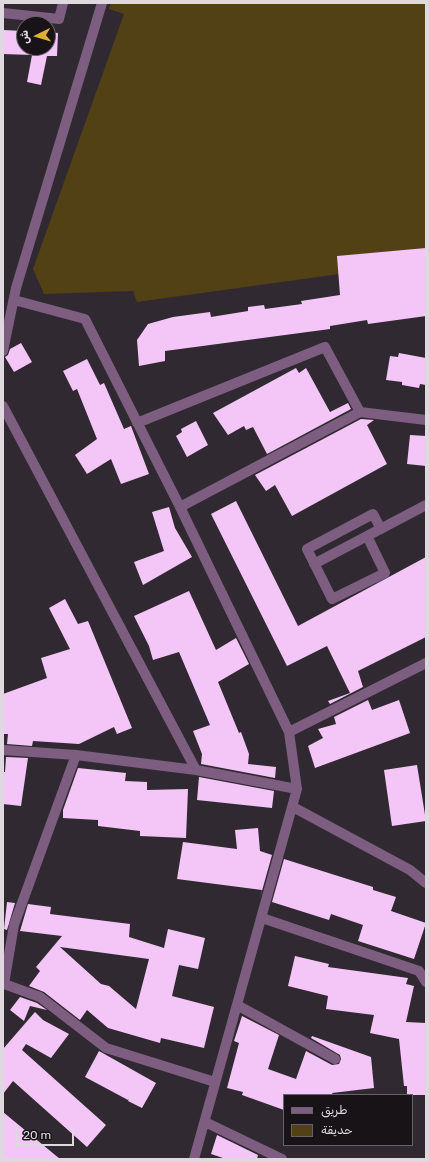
<!DOCTYPE html>
<meta charset="utf-8">
<style>
body{margin:0}
#map{position:relative;width:429px;height:1162px;overflow:hidden;background:#312932;font-family:Rubik,Vazirmatn,sans-serif}
canvas{display:block}
.frame{position:absolute;inset:0;border:4px solid #dfd9df;pointer-events:none}
.legend{position:absolute;left:283px;top:1094px;width:130px;height:52px;box-sizing:border-box;background:#171317;border:1px solid #676267;margin:0;padding:5px 7px;list-style:none;font-size:12px;color:#dfd9df}
.legend li{display:flex;align-items:center;gap:8px;height:20px}
.legend b{width:20px;border:1px solid #676267}
.north{position:absolute;left:16px;top:16px;width:40px;height:40px;box-sizing:border-box;background:#171317;border:1px solid #676267;border-radius:50%;rotate:265deg;font-size:11px;font-weight:700;line-height:16px;text-align:center;color:#dfd9df}
.north::after{content:'';display:block;margin:auto;width:14px;height:18px;background:#deb133;clip-path:polygon(50% 0,100% 100%,50% 72%,0 100%)}
.scale{position:absolute;left:16px;top:1128px;width:58px;height:18px;box-sizing:border-box;border:2px solid #dfd9df;border-top:0;padding-left:5px;font-size:12px;line-height:14px;white-space:nowrap;color:#dfd9df;-webkit-text-stroke:3px #171317;paint-order:stroke}
</style>
<div id="map">
<canvas width="429" height="1162"></canvas>
<div class="frame"></div>
<ul class="legend">
<li><b style="height:5px;background:#7d5e80"></b>طريق</li>
<li><b style="height:11px;background:#524114"></b>حديقة</li>
</ul>
<div class="north">ش</div>
<div class="scale">20 m</div>
</div>
<script>
const context = document.querySelector('canvas').getContext('2d');
context.lineJoin = 'round';
function fill(path, color) {
  context.fillStyle = color;
  context.fill(path, 'evenodd');
}
function strokePath(path, color, width, dash) {
  context.strokeStyle = color;
  context.lineWidth = width;
  context.lineCap = dash ? 'butt' : 'round';
  context.setLineDash(dash || []);
  context.stroke(path);
}
fill(new Path2D(`
 M111 3H426V262L137 302 133 291 44 294 33 269 124 14 109 9Z`), '#524114');
fill(new Path2D(`
 M3 30 24 31V48H48V32L58 33 57 56H47L41 85 27 82 32 55 3 54Z
 M426 248V316L368 324 367 320 330 326V329L165 351V361L139 366 137 340 148 324 173 317 210 312 211 317 248 311V307L264 305 265 309 302 304 301 301 340 295 337 256Z
 M21 343 32 362 14 372 5 357 8 355 10 349Z
 M399 353 426 358V385L420 384 419 388 402 385V382L386 380 390 356 398 357Z
 M87 359 100 385 104 383 124 429 131 426 149 474 121 484 111 459 87 474 75 455 97 439 77 389 73 391 63 371Z
 M296 368 299 373 306 368 330 412 348 403 351 409 267 454 253 427 246 430 244 426 228 435 213 413Z
 M361 419 374 420 367 425 387 464 292 516 275 485 266 491 255 475Z
 M196 421 208 445 187 457 176 436 182 432 181 429Z
 M410 435 426 436V466L407 464Z
 M236 501 298 626 426 557V637L358 671 363 687 330 704 328 701 350 693 327 646 287 666 211 514Z
 M169 507 175 528 192 557 143 585 134 562 164 551 152 512Z
 M189 591 216 650 236 638 249 664 218 682 239 733 241 732 249 754 248 764 276 767 275 778 201 764 202 754 193 731 210 725 179 652 153 660 149 646 134 616Z
 M65 599 78 624 88 621 132 728 117 734 114 727 79 744 33 741 32 746 7 744 8 734H3V694L47 678 41 658 70 649 49 608Z
 M368 700 372 710 399 700 410 733 315 768 308 746 323 738 318 729 336 724 334 717Z
 M6 757 28 758 21 806 3 804V772H5Z
 M417 765 426 821 392 826 384 770Z
 M78 768 126 773 125 781 147 782V790L188 789 186 838 140 836V831L98 826V820L63 818V810Z
 M199 777 274 791 272 808 197 800Z
 M258 828 260 851 272 855 260 898 262 890 177 879 183 842 237 849 235 830Z
 M284 859 373 887V890L396 897 391 911 426 923 414 959 358 941 363 925 331 914 329 920 272 902Z
 M7 902 15 903 7 930 4 929Z
 M28 904 51 907 50 914 130 924 129 937 164 948 168 929 205 938 198 969 179 965 172 996 214 1007 204 1048 161 1038 160 1043 108 1028 87 1010 80 1020 44 992 29 986 40 971 36 967 62 936 20 931ZM60 947 149 959 136 1009 109 986 101 984Z
 M295 956 329 964 328 967 408 978 406 984 414 986 406 1022 426 1023V1095H407V1086H404L399 1039 370 1033 374 1015 326 1009 328 996 288 986Z
 M20 997 37 1003 47 1010 30 1006 24 1021 10 1010Z
 M35 1012 43 1020 69 1034 51 1058 26 1044 22 1050 106 1125 87 1147 13 1081 3 1094V1049Z
 M242 1016 279 1035 268 1069 296 1079 306 1051 332 1065 339 1064 341 1059 340 1055 311 1038 312 1036 371 1057 374 1088 332 1093 333 1095H284V1110L242 1095 243 1092 227 1088 239 1043 234 1041Z
 M99 1051 156 1083 142 1108 128 1101 129 1099 128 1100 85 1077Z
 M3 1112 60 1159H3Z
 M217 1135 258 1155 257 1159H226L211 1154Z`), '#f4c6f8');
strokePath(new Path2D(`
 M3 13 59 19 63 3
 M14 300 85 319 180 507
 M3 351 16 288 102 3
 M3 406 196 770
 M137 423 325 347 360 412
 M367 536 385 573 332 599 307 549 373 514 381 529
 M314 564 426 505
 M289 732 426 663
 M3 750 76 755
 M293 807 410 870 426 883
 M262 918 419 971 426 982
 M237 1005 335 1059
 M215 1082 106 1048 40 997 4 984 14 925 76 755 196 770 297 789
 M205 1122 282 1159
 M194 1159 297 789 289 732 180 507 360 412 426 420`), '#7d5e80', 10);
</script>
